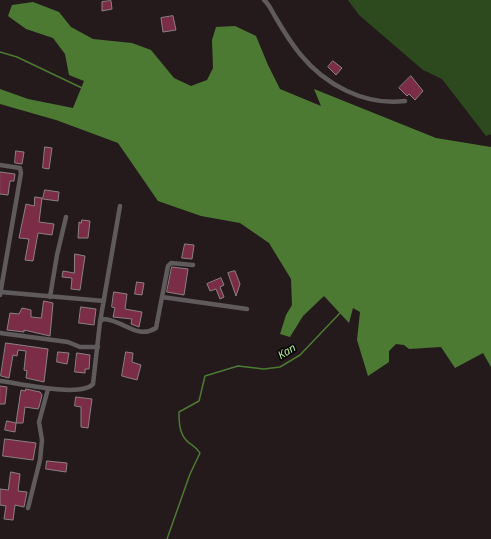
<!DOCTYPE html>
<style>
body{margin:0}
canvas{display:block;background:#241a1c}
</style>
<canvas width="491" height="539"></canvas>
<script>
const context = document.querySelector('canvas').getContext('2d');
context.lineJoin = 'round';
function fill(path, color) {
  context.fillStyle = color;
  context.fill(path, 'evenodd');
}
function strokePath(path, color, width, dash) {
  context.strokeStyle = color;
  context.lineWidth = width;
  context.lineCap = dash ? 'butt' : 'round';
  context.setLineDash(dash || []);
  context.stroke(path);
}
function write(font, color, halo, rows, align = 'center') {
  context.font = font + ' "Open Sans",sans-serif';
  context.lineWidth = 3.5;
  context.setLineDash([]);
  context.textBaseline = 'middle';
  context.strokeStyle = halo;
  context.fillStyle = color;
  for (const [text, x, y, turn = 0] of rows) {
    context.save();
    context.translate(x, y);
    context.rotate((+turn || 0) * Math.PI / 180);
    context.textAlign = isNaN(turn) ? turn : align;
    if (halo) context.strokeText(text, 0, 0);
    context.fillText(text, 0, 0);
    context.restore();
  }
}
fill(new Path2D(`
 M348 0H491V134L486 136 442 79 423 70 359 15Z`), '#2c4a1d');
fill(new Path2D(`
 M33 2 59 12 71 27 93 39 132 43 151 50 174 78 191 86 207 80 213 68 212 40 216 27 235 26 256 36 268 65 280 89 321 106 314 89 436 138 491 147V367L483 353 455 368 441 347 409 349 404 345 396 344 389 351V362L368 376 357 340 360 312 353 308 349 323 324 296 303 316 290 337 280 334 286 315 292 305 291 279 269 243 240 223 201 216 158 201 118 143 56 120 0 104V89L28 99 73 108 84 81 69 75 65 54 53 38 26 29 8 16 12 5Z`), '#4c7a33');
strokePath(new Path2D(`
 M0 52 17 57 82 88
 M167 539 190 474 200 453C196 446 190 445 186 440 179 432 179 421 179 412L199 401 205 376 238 366 264 369 280 367 300 355 340 313`), '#4c7a33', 1.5);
const building = new Path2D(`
 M111 1 112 9 102 11V2Z
 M173 16 176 30 163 32 161 18Z
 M333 61 342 68 336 75 328 67Z
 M411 76 423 91 415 100 409 94 407 96 399 88Z
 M45 147 52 148 49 169 43 168Z
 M16 151 24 152 22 164 15 163Z
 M0 172 15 174 14 181H10L8 195 0 194Z
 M45 190 59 192 58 201 43 199Z
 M35 197 42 198 39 222 54 224 52 235 38 233 33 261 25 260 29 239 19 238 26 204 34 206Z
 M82 220 90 221 88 238H78L79 222 81 223Z
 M185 244 194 245 192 259 182 258Z
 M75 254 85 256 80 290 71 289 72 278 62 277 63 271 74 273Z
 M172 267 188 269 184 295 167 292Z
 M235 271 240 284 236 296 228 273Z
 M221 278 224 285 220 287 224 297 220 299 216 289 210 291 207 284Z
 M137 282 144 283 142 295 135 294Z
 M114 292 127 294 125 309 142 312 139 327 131 324 132 319 113 317 115 308 112 307Z
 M44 301 53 303 50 336 24 330V332L7 330 10 313 19 314 22 308 31 310V317L41 318Z
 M81 307 96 309 94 325 79 323Z
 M6 343 48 349 44 382 26 378 27 371 24 370 26 351 18 350 17 356 13 355 9 378 1 376Z
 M58 352 69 353 67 364 57 362Z
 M126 352 133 353 132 362 141 365 137 380 122 376Z
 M77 353 90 355 89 369H85V373L75 372Z
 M0 386 7 387 5 404H0Z
 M26 389 40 392 42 395 39 407 38 409 25 407 23 423H16L21 390 25 391Z
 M76 397 92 399 88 428 81 427V407L75 406Z
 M7 421 16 423 15 432 5 430Z
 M5 439 36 443 33 460 3 456Z
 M47 461 67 463 66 472 46 469Z
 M11 472 20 474 18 491 27 492 24 507 15 505 13 520 4 519 6 506 0 505V489L8 490Z`);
fill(building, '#7b2c46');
strokePath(building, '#8c8083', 1);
strokePath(new Path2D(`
 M264 0C270 5 272 12 276 18 283 30 291 43 300 54 325 85 365 106 405 101
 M0 165 20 168 21 173 0 295
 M1 292 104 301
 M50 297 57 255 66 217
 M162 297 247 309
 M100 322 103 319C124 320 137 340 156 328L168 266 171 263 193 265
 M0 333 68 342 80 347H98
 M0 381C18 383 81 398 93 384L100 322 120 206
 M28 508 40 460 42 440 39 422 48 389`), '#5f5a5b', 4.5);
write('italic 11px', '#b4f695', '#0a0607', [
 ["Kan",287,352,-32]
]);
</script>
